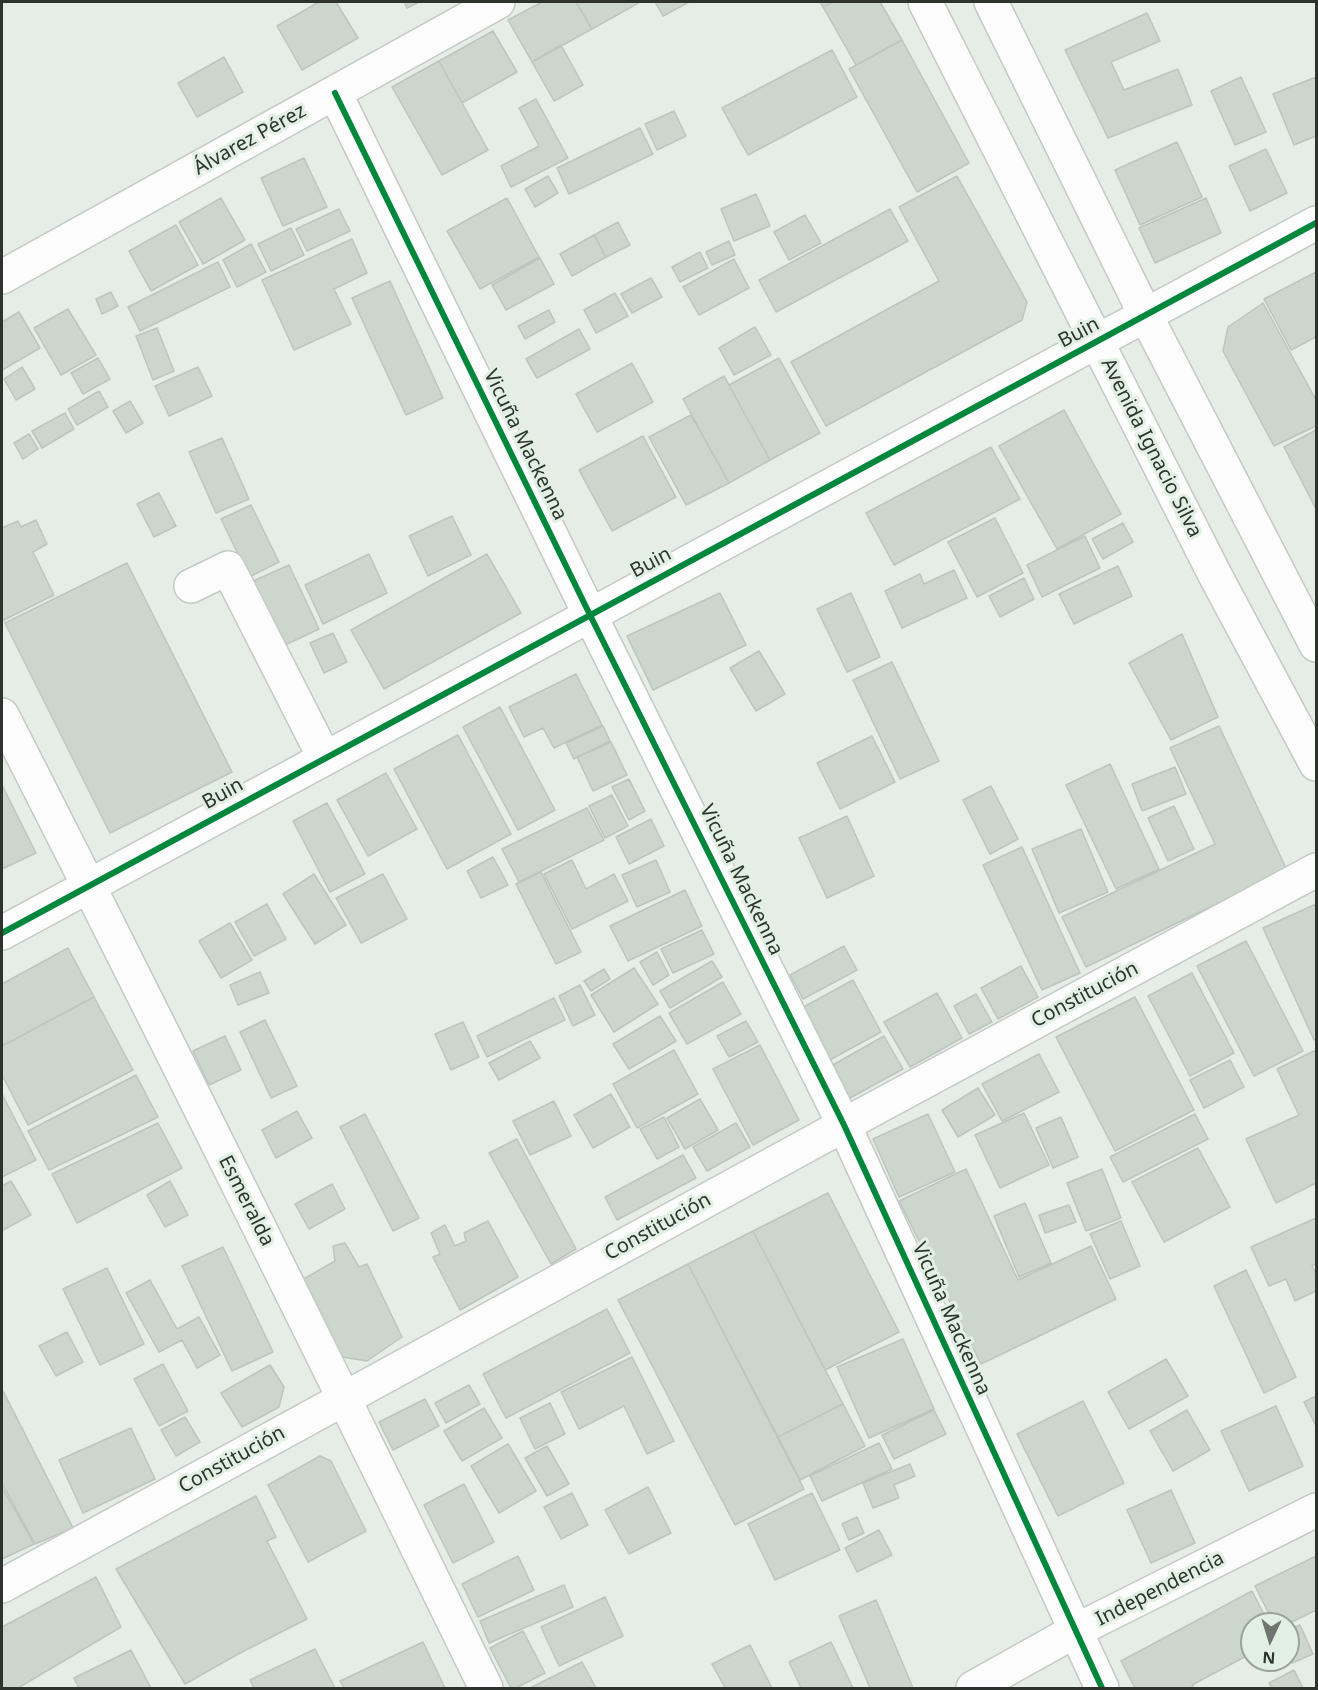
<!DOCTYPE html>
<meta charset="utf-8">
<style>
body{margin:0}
#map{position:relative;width:1318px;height:1690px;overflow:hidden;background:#e6ece6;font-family:"Noto Sans",sans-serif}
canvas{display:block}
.frame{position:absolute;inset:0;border:3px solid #2e332e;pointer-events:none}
.north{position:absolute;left:1240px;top:1612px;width:60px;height:60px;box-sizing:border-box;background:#e2f0e4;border:2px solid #9aa49b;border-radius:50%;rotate:184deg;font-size:16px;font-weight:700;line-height:24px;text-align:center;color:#2e332e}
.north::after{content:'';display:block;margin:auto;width:21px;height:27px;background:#6e746e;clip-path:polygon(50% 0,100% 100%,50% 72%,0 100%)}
</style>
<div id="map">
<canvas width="1318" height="1690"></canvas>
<div class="frame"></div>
<div class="north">N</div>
</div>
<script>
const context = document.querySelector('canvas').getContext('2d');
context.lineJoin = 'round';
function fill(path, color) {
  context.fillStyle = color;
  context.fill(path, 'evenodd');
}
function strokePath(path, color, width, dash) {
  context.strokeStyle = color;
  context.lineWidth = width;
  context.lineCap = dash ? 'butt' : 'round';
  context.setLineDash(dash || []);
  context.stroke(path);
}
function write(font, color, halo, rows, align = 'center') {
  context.font = font + ' "Noto Sans",sans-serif';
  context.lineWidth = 6;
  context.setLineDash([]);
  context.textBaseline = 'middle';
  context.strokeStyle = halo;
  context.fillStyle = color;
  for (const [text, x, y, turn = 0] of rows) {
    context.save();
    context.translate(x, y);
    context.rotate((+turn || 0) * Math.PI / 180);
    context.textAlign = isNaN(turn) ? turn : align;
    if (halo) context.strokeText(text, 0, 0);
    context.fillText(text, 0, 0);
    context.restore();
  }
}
const building = new Path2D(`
 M319 2H336L358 38 302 70 277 26Z
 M404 2H419L407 8Z
 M542 2H576L592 29 532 62 508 20Z
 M576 2H640L592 29Z
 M655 2H689L663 16Z
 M820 2H833L823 7Z
 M833 2H880L902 40 856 65 823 7Z
 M1147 13 1160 41 1111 62 1124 90 1178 69 1192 105 1108 138 1065 50Z
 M493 31 517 72 462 103 439 61Z
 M902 40 969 163 917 192 849 69Z
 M561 45 583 85 554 101 532 62Z
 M832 50 857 97 748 155 722 108Z
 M224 57 243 92 197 117 178 83Z
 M439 61 488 150 442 175 392 87Z
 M1241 77 1266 132 1235 145 1211 91Z
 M1316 77V136L1294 145 1273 94Z
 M536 99 568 158 511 187 501 166 539 146 519 108Z
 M674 111 686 136 657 150 645 124Z
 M640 128 653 154 569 194 557 168Z
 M1177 142 1202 197 1140 225 1115 170Z
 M1266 149 1287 193 1250 211 1229 166Z
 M304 158 327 207 283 226 261 178Z
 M548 176 558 193 535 207 525 189Z
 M957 176 1027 302 1022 320 826 426 791 362 939 281 899 207Z
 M756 194 770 226 734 241 721 209Z
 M221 198 245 240 203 264 179 222Z
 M507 198 539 257 480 289 447 231Z
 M1206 198 1221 233 1155 263 1139 228Z
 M339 209 350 231 307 251 296 229Z
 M890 209 908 241 776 312 759 280Z
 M805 215 821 243 789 260 774 232Z
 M618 222 630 245 606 257 594 235Z
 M176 225 198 265 151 291 129 251Z
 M291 228 304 255 271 271 258 244Z
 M594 235 606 257 572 276 560 254Z
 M352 239 367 273 334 289 351 324 294 350 262 280Z
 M729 241 735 255 712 265 706 252Z
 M251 244 266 272 237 287 223 260Z
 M700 252 708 268 680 282 672 267Z
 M540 258 554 284 506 310 492 285Z
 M734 259 749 288 699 315 683 287Z
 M218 262 230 287 140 331 128 307Z
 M1316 272V337L1291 350 1264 299Z
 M651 278 662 297 632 313 621 294Z
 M390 281 443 398 406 415 352 298Z
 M111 292 118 306 102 314 96 299Z
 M615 293 628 316 596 333 584 310Z
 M1263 303 1316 400V426L1274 446 1223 351 1228 327Z
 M68 309 96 355 61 375 34 328Z
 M549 310 555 322 525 339 518 326Z
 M19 312 40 348 2 370V322Z
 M755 327 771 355 734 375 719 348Z
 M157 328 174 371 153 380 136 336Z
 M579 329 590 349 537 378 526 359Z
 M98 358 110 379 83 394 71 373Z
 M779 358 820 433 770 460 729 385Z
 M632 363 653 402 597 432 576 394Z
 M22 367 35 389 16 400 4 379Z
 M198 367 212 396 169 416 155 386Z
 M724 376 770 460 729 483 683 399Z
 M99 391 108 407 77 425 68 409Z
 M130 401 143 423 126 433 113 411Z
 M1064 410 1121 514 1057 549 999 446Z
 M65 413 74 429 42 448 32 431Z
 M691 415 729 483 686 505 649 437Z
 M1316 430V509L1284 447Z
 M29 434 38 449 23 459 14 443Z
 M643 436 676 497 612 531 579 470Z
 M222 438 249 499 216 513 189 452Z
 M991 447 1020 499 894 565 866 513Z
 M159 493 176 526 154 537 137 504Z
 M251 505 279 562 249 577 221 519Z
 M452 516 471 555 428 576 409 536Z
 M995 518 1023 573 977 597 948 542Z
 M36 520 47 544 33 552 54 595 2 621V528L18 521 21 527Z
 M1123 523 1133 542 1103 559 1092 539Z
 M1085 536 1100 568 1042 597 1027 565Z
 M369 554 387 593 323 624 305 585Z
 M487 554 521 613 384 689 351 630Z
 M127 563 232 772 110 833 5 623Z
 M289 565 319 629 281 647 251 582Z
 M1118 566 1132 596 1074 624 1059 594Z
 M954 570 967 598 902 628 885 591 920 574 924 584Z
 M1024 578 1034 599 1000 617 989 596Z
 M720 593 746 645 653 690 627 636Z
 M851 593 880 657 847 672 817 609Z
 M333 633 347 662 324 673 310 643Z
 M1182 634 1218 717 1171 740 1129 663Z
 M759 651 785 694 756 711 730 668Z
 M892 662 939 761 900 779 853 680Z
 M576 674 602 725 554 748 543 728 524 737 509 707Z
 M500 707 555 810 518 830 463 727Z
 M603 726 610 741 574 759 566 743Z
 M1219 726 1287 870 1086 967 1062 917 1215 844 1170 748Z
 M458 735 511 834 447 869 394 769Z
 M872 736 895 782 840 809 817 763Z
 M611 742 627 775 593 791 577 757Z
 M1110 764 1159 869 1116 889 1066 785Z
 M1175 767 1186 794 1142 811 1132 784Z
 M386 773 417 829 368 856 337 800Z
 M629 779 645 811 629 820 612 787Z
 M2 785 36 853 2 869Z
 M991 786 1018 839 990 854 963 800Z
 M612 795 628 826 605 838 589 806Z
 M327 803 365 874 330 892 293 821Z
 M1174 806 1194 849 1168 861 1148 818Z
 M587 808 604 840 519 882 502 849Z
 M847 816 874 876 827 898 799 838Z
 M651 819 664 846 629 864 616 837Z
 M1081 829 1108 892 1059 913 1032 849Z
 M1022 847 1080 973 1042 990 983 865Z
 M493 857 508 885 481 898 467 871Z
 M572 860 586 889 614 874 628 901 572 929 544 874Z
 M656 860 670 892 637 907 622 875Z
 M541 872 581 952 556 964 516 884Z
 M314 874 346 925 315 944 283 894Z
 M383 874 407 919 361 943 336 898Z
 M685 890 702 926 628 961 610 926Z
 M267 904 286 939 254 956 235 922Z
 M1316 904V1039L1314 1040 1263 928Z
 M230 923 252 960 221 978 199 941Z
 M702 930 714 954 673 973 661 949Z
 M1246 941 1303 1051 1254 1076 1197 966Z
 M844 946 857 970 803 999 790 975Z
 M68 948 94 997 2 1046V984Z
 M657 952 669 975 653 985 640 962Z
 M712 961 722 977 670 1008 660 991Z
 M1021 966 1038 997 998 1019 981 988Z
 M634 968 658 1004 614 1032 591 995Z
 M604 969 610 979 591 991 584 981Z
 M260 972 269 993 238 1005 230 985Z
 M1192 973 1234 1053 1190 1076 1148 996Z
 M853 980 881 1032 828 1061 800 1009Z
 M723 982 741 1014 687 1044 669 1013Z
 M580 985 595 1015 573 1026 559 996Z
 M937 993 962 1038 910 1067 884 1022Z
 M976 994 992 1022 969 1034 954 1006Z
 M94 997 133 1070 28 1125 2 1075V1046Z
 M1135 997 1194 1110 1115 1151 1056 1037Z
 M554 998 565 1020 487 1057 477 1036Z
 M660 1016 676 1041 629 1069 613 1044Z
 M265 1020 297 1086 271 1098 240 1032Z
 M746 1021 758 1042 729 1057 717 1036Z
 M463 1022 479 1057 451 1070 435 1034Z
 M225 1036 241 1070 209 1085 193 1051Z
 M884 1036 903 1069 850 1098 831 1066Z
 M530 1041 540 1058 499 1080 489 1063Z
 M760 1045 799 1120 753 1145 713 1069Z
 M674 1050 698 1094 637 1128 613 1084Z
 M1316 1050V1183L1276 1203 1246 1139 1299 1115 1277 1069Z
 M1039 1054 1059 1092 1002 1121 982 1084Z
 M1230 1060 1244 1087 1204 1108 1190 1080Z
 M136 1075 158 1117 49 1170 28 1131Z
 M978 1088 995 1115 958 1137 942 1110Z
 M2 1094 36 1160 2 1177Z
 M611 1094 630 1127 593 1148 574 1115Z
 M700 1099 718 1130 685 1149 667 1118Z
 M554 1101 571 1136 530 1155 513 1121Z
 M297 1111 312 1138 276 1158 262 1130Z
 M1024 1113 1049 1165 1000 1188 975 1135Z
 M365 1114 419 1218 393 1231 340 1127Z
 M928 1114 955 1172 899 1197 873 1139Z
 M1195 1114 1208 1139 1123 1182 1110 1157Z
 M664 1117 679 1147 657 1159 640 1129Z
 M1061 1117 1078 1157 1053 1168 1036 1128Z
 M158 1123 182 1168 77 1223 52 1174Z
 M736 1123 750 1147 707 1171 693 1147Z
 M517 1139 576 1249 551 1264 489 1153Z
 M1198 1148 1230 1207 1164 1242 1132 1182Z
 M683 1155 696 1178 617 1220 605 1197Z
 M966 1169 1018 1280 1091 1246 1116 1299 981 1364 899 1201Z
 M1102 1169 1121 1218 1086 1231 1067 1183Z
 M11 1181 31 1215 3 1230 2 1227V1186Z
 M170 1181 188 1215 165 1227 147 1195Z
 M332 1184 345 1209 309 1229 295 1204Z
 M828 1193 899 1332 825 1370 753 1231Z
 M1025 1203 1051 1263 1019 1277 994 1216Z
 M1069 1205 1076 1222 1045 1233 1039 1215Z
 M1316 1218V1264L1312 1266 1316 1275V1291L1295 1301 1286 1279 1269 1286 1251 1247Z
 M488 1221 518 1277 460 1310 433 1257 440 1254 431 1233 445 1225 455 1246 466 1241 464 1233Z
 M1121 1221 1140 1266 1110 1279 1090 1234Z
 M753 1231 843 1404 778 1437 688 1264Z
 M345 1243 359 1267 367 1264 402 1337 367 1361 335 1356 300 1281 335 1261 333 1246Z
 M223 1247 273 1352 232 1371 182 1266Z
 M688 1264 804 1489 735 1525 618 1300Z
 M107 1268 144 1344 100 1365 63 1289Z
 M1246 1270 1296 1377 1264 1393 1214 1286Z
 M150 1280 177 1329 199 1317 220 1355 197 1368 182 1340 159 1352 126 1293Z
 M607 1309 630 1353 506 1418 483 1374Z
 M67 1332 83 1362 56 1376 39 1346Z
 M903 1339 934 1409 869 1438 837 1367Z
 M632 1357 674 1441 647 1454 624 1406 579 1429 561 1392Z
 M1166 1359 1188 1396 1129 1429 1108 1392Z
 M163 1364 188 1411 159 1426 134 1379Z
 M270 1365 284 1387 279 1407 242 1427 221 1393Z
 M469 1385 480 1404 446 1423 435 1403Z
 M2 1389 73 1528 35 1544 2 1483Z
 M1316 1396V1426L1304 1402Z
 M425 1399 439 1426 393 1450 379 1422Z
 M1083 1401 1124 1483 1058 1516 1017 1434Z
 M550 1403 565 1434 535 1449 520 1418Z
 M843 1404 865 1446 800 1480 778 1437Z
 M1276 1406 1303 1466 1249 1491 1221 1431Z
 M484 1408 502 1438 462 1461 444 1431Z
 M934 1410 946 1434 894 1459 882 1435Z
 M1187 1410 1210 1450 1173 1471 1150 1431Z
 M185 1417 200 1442 176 1456 161 1430Z
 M131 1428 155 1479 83 1513 59 1460Z
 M879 1443 892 1469 822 1501 810 1476Z
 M508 1444 536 1491 499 1513 471 1466Z
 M547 1446 569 1484 547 1496 525 1458Z
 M320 1456 331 1461 366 1531 308 1562 268 1485Z
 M910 1464 915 1476 894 1485 899 1498 873 1508 863 1483Z
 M464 1484 494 1542 453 1563 424 1505Z
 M2 1487 34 1544 2 1559Z
 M648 1487 671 1533 629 1554 605 1510Z
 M1171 1490 1195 1543 1151 1563 1127 1510Z
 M572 1493 588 1525 561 1539 544 1507Z
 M812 1493 840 1550 775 1580 748 1524Z
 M256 1496 276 1537 267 1541 307 1619 240 1653 185 1684 116 1569Z
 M857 1517 864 1533 849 1540 842 1524Z
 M879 1530 892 1555 857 1572 845 1548Z
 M518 1556 534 1590 478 1617 462 1584Z
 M1316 1556V1610L1288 1624H1274L1255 1586Z
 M96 1577 121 1627 18 1688H2V1627Z
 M564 1585 573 1607 489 1643 480 1621Z
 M1252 1591 1269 1624H1252V1653L1192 1685 1194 1688H1135L1121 1661Z
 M605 1597 623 1636 559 1666 541 1627Z
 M876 1600 913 1688H870L839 1616Z
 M1300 1625 1313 1654 1292 1663 1288 1655V1630Z
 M523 1631 545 1673 516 1688H511L490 1648Z
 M423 1642 445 1688H344L340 1681Z
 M831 1642 853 1688H801L789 1662Z
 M750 1645 772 1688H725L712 1664Z
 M315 1649 335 1688H254L250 1680Z
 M131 1650 151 1688H79L74 1678Z
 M582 1662 596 1688H530Z
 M1294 1670 1303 1688H1272L1269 1683Z`);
fill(building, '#ccd6cd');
strokePath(building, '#bec4bf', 1.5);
const minor = new Path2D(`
 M335 93 590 615 844 1125 1102 1688
 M191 586 228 568 324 757
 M2 715C167 1038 327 1363 486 1688
 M2 933 1316 223`);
const major = new Path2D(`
 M925 2 1215 575 1316 764
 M991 2 1146 316 1316 645
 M2 277 498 2
 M2 1586 844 1125 1316 870
 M973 1688 1075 1631 1316 1510`);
strokePath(minor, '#c5cac6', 36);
strokePath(major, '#c5cac6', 36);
strokePath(minor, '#fbfcfb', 33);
strokePath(major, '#fbfcfb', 33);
strokePath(new Path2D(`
 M335 93 590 615 844 1125 1102 1688
 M2 933 1316 223`), '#00873e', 6);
write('20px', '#2e332e', '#e2f0e4', [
 ["Álvarez Pérez",250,140,-29],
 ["Buin",1079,333,-28],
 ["Vicuña Mackenna",525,445,64],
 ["Avenida Ignacio Silva",1151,448,63],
 ["Buin",651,563,-28],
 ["Buin",223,794,-29],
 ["Vicuña Mackenna",741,880,64],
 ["Constitución",1085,995,-28],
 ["Esmeralda",246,1201,63],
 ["Constitución",658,1227,-29],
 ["Vicuña Mackenna",951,1319,66],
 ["Constitución",232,1460,-29],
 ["Independencia",1160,1589,-27]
]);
</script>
